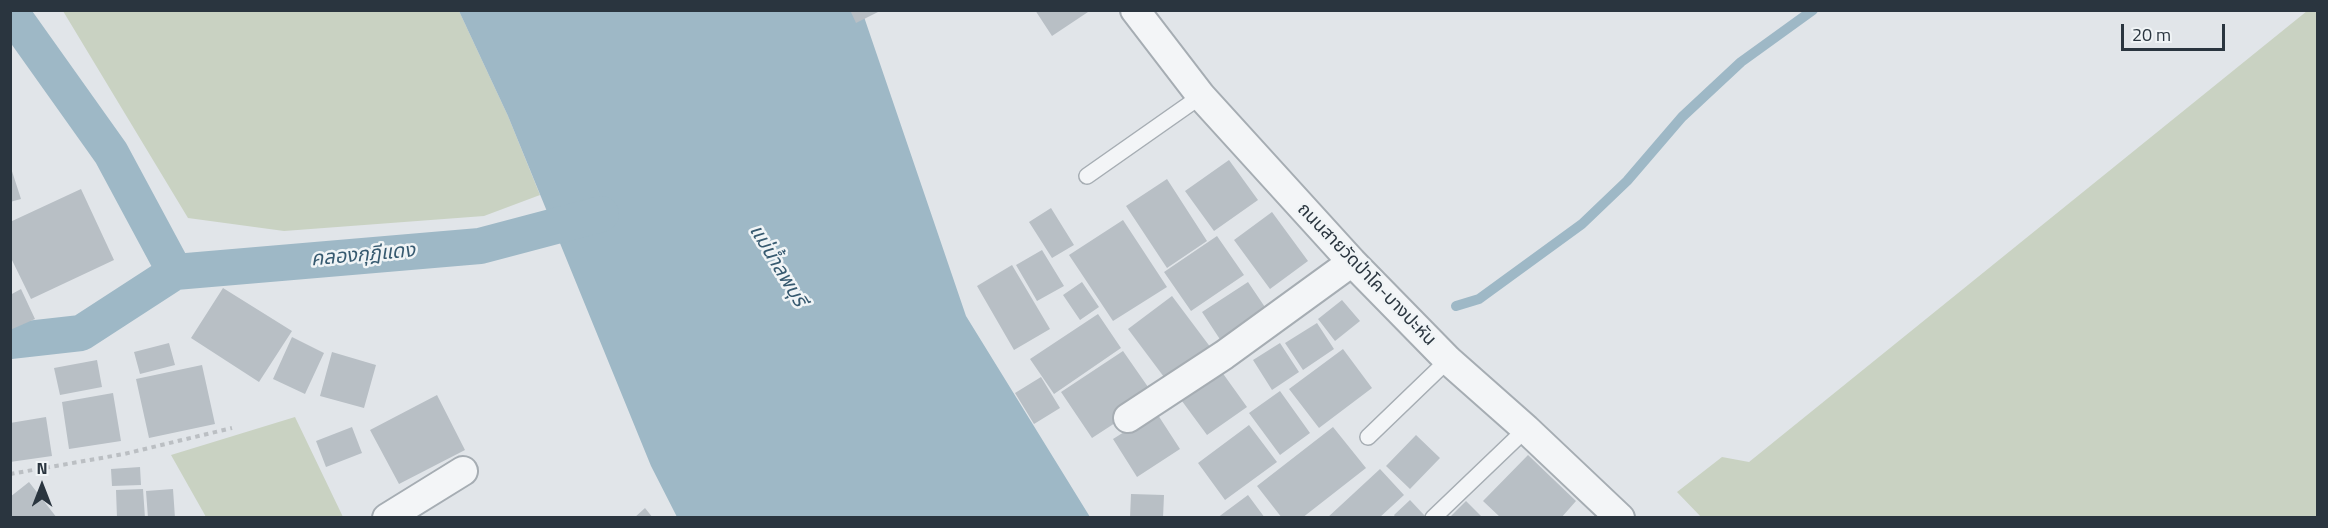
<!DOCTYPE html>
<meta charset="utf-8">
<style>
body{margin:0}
#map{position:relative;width:2328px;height:528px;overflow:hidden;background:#e1e5e9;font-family:"Titillium Web",sans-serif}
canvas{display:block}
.frame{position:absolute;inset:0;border:12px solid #2a353f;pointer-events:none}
.north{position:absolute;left:12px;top:456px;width:60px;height:60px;-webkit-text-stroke:4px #f0f4f6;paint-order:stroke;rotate:0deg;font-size:16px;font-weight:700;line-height:24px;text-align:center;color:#2a353f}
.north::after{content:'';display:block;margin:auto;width:21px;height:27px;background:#2a353f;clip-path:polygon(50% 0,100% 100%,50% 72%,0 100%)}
.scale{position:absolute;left:2121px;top:24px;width:104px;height:27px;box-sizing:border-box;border:3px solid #2a353f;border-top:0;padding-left:8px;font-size:18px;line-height:21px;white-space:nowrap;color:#2a353f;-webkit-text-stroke:4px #f0f4f6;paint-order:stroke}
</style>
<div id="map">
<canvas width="2328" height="528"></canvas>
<div class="frame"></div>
<div class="north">N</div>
<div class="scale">20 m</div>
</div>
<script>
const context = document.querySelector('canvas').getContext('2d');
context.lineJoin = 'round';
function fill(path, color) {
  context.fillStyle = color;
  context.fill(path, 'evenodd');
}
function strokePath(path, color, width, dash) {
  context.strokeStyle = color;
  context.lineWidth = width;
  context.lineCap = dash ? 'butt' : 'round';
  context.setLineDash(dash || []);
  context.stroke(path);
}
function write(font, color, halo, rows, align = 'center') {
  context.font = font + ' "Titillium Web","Noto Sans Thai",sans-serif';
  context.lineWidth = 5;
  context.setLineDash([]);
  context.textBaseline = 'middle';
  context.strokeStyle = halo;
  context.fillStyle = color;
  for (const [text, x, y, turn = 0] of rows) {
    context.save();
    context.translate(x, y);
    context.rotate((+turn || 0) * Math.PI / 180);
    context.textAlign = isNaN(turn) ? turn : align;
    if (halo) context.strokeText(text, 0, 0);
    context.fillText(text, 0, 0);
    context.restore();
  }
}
fill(new Path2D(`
 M63 11H459L508 116 540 195 484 216 284 231 188 218Z
 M2307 11H2318L2317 517 1702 518 1677 492 1722 457 1749 462Z
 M295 417 343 517H206L171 455Z`), '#c9d2c2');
fill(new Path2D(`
 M459 11H862L966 316 1090 517H677L651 466 508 116Z`), '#9eb8c6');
strokePath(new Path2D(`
 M1456 306 1479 299 1582 224 1627 181 1682 117 1741 62 1813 10`), '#9eb8c6', 10);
strokePath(new Path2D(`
 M10 11 111 153 175 272
 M10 341 81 333 175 272 480 246 601 214`), '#9eb8c6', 36);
fill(new Path2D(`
 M850 10H882L856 23Z
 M1035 10H1091L1052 36Z
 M1229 160 1258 200 1214 231 1185 191Z
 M10 165 21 199 10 202Z
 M1167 179 1207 241 1167 268 1126 206Z
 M81 189 114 260 31 299 10 256V222Z
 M1051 208 1074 245 1052 258 1029 222Z
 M1272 212 1308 261 1270 289 1234 240Z
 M1123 220 1167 287 1113 321 1069 255Z
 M1217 236 1244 275 1191 311 1164 272Z
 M1042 250 1064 286 1037 301 1016 265Z
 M1012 265 1050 329 1014 350 977 286Z
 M1082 282 1099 307 1080 320 1063 295Z
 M1248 282 1273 319 1227 350 1202 312Z
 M223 288 292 331 259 382 191 338Z
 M21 289 35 319 10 330V295Z
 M1172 296 1214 352 1170 385 1128 329Z
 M1342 300 1360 321 1335 341 1318 319Z
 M1098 314 1121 348 1054 394 1030 359Z
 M1317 323 1334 349 1303 370 1285 343Z
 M292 337 324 353 305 394 273 379Z
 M169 343 175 365 140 374 134 352Z
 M1280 343 1299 372 1272 390 1253 360Z
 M1343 349 1372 388 1319 428 1289 389Z
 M1123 351 1155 397 1092 438 1061 392Z
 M332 352 376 365 364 408 320 396Z
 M97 360 102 387 60 395 54 368Z
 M202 365 215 424 149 438 136 379Z
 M1219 368 1247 407 1207 435 1179 397Z
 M1041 377 1060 408 1034 424 1015 393Z
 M1280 391 1310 433 1280 455 1249 413Z
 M113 393 121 441 69 449 62 402Z
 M437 395 465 450 399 484 370 430Z
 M1156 412 1180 449 1137 477 1113 439Z
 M46 417 52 456 10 462V423Z
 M1249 425 1277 462 1225 500 1198 463Z
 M352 427 362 453 326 467 316 441Z
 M1333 427 1366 468 1302 518H1282L1257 486Z
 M1416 435 1440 458 1410 489 1386 466Z
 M1528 455 1576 501 1561 518H1501L1483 501Z
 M140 467 141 485 112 486 111 469Z
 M1380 469 1404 495 1379 518H1327Z
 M29 482 57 518H10V497Z
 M143 489 145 518H117L116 490Z
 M173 489 175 518H148L146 491Z
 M1131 494 1164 495 1163 518H1130Z
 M1248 495 1265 518H1217Z
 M1410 500 1425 516 1396 518 1394 515Z
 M1466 501 1483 518H1449Z
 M645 508 653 518H634Z`), '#b8bfc5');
const service = new Path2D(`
 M1087 176 1201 96
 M1368 437 1448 360
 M1433 518 1526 429`);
const minor = new Path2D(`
 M1135 10 1201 96 1352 262 1448 360 1526 429 1620 518
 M1128 418 1224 355 1352 262
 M387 518 463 471`);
strokePath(service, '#a6adb3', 18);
strokePath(minor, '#a6adb3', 32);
strokePath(new Path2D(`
 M10 474 124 454 232 428`), '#bbbfc3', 4, [4.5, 4.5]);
strokePath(service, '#f3f5f7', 15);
strokePath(minor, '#f3f5f7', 28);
write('18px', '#2a353f', '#f0f4f6', [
 ["ถนนสายวัดป่าโค-บางปะหัน",1366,275,46]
]);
write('italic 20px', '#375a70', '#f0f4f6', [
 ["คลองกุฎีแดง",363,256,-5],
 ["แม่น้ำลพบุรี",777,266,59]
]);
</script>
